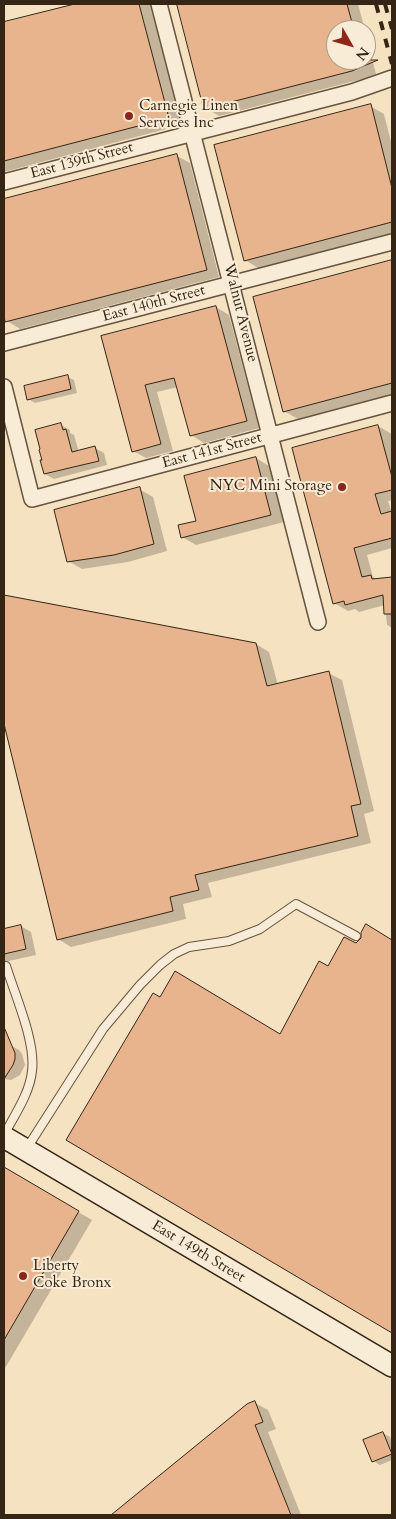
<!DOCTYPE html>
<style>
body{margin:0}
#map{position:relative;width:396px;height:1519px;overflow:hidden;background:#f5e2c1;font-family:Cardo,serif}
canvas{display:block}
.frame{position:absolute;inset:0;border:5px solid #352514;pointer-events:none}
.north{position:absolute;left:326px;top:20px;width:50px;height:50px;box-sizing:border-box;background:#f8ecd7;border:1px solid #aa9c89;border-radius:50%;rotate:128deg;font-size:14px;font-weight:700;line-height:20px;text-align:center;color:#352514}
.north::after{content:'';display:block;margin:auto;width:18px;height:22px;background:#8f2418;clip-path:polygon(50% 0,100% 100%,50% 72%,0 100%)}
</style>
<div id="map">
<canvas width="396" height="1519"></canvas>
<div class="frame"></div>
<div class="north">N</div>
</div>
<script>
const context = document.querySelector('canvas').getContext('2d');
context.lineJoin = 'round';
function fill(path, color) {
  context.fillStyle = color;
  context.fill(path, 'evenodd');
}
function strokePath(path, color, width, dash) {
  context.strokeStyle = color;
  context.lineWidth = width;
  context.lineCap = dash ? 'butt' : 'round';
  context.setLineDash(dash || []);
  context.stroke(path);
}
function write(font, color, halo, rows, align = 'center') {
  context.font = font + ' Cardo,serif';
  context.lineWidth = 4;
  context.setLineDash([]);
  context.textBaseline = 'middle';
  context.strokeStyle = halo;
  context.fillStyle = color;
  for (const [text, x, y, turn = 0] of rows) {
    context.save();
    context.translate(x, y);
    context.rotate((+turn || 0) * Math.PI / 180);
    context.textAlign = isNaN(turn) ? turn : align;
    if (halo) context.strokeText(text, 0, 0);
    context.fillText(text, 0, 0);
    context.restore();
  }
}
fill(new Path2D(`
 M80 4H150L181 125 4 172V24Z
 M179 4H358L365 30H336V60H366V36L376 74 366 78 219 116 206 108Z
 M370 106 384 114 392 146V233L258 268 245 260Z
 M177 156 190 163 219 277 20 329 7 321 4 310V201Z
 M392 261V394L298 419 284 411 254 298Z
 M216 307 229 315 259 428 204 443 191 435 178 387 157 392 173 451 146 458 133 451 103 337Z
 M67 377 74 380 77 393 35 403 28 399Z
 M61 425 70 430V433L74 435 79 452 95 448 104 453 107 465 54 479 45 474Z
 M378 426 392 434V500L388 501 392 514V548L367 555 373 577 377 579 392 578V628L387 625 385 605 359 612 355 609 348 611 334 603Z
 M256 458 269 466 284 522 196 545 182 537Z
 M139 489 153 497 167 551 128 562 82 569 68 561Z
 M4 596 256 644 269 652 278 685 328 673 342 680 374 811 364 814 371 843 208 883 212 897 183 904 186 919 71 947 58 939 4 718Z
 M21 926 31 932 36 955 4 962V930Z
 M366 926 392 941V1331L68 1139 161 999 280 1036 328 967 362 939Z
 M4 1042 19 1050 22 1054 25 1065 20 1075 11 1080 4 1079Z
 M4 1169 92 1220 4 1370Z
 M255 1403 268 1410 276 1429 268 1432 301 1515H113L248 1405Z
 M383 1433 390 1437 392 1443V1460L380 1465 373 1461Z`), '#0003');
const building = new Path2D(`
 M75 4H139L169 118 4 161V22Z
 M177 4H347L354 30H336V60H378L352 71 204 109Z
 M371 104 392 188V222L244 261 214 145Z
 M177 154 207 270 5 322 4 315V199Z
 M392 260V383L283 412 253 297Z
 M216 306 247 421 190 436 174 378 145 385 161 444 132 452 101 336Z
 M68 375 71 389 27 400 24 386Z
 M61 423 63 430 66 429 72 452 95 446 99 461 44 474 40 460H42L39 450 40 449 35 430Z
 M378 425 392 477V490L375 494 381 514 392 511V538L354 548 362 577 371 575 372 579 392 577V614H384L383 595 345 605 344 601 333 604 292 448Z
 M256 457 271 515 181 538 178 525 196 521 184 476Z
 M140 487 154 544 114 555 67 562 54 510Z
 M4 595 256 643 267 686 329 671 361 804 351 806 358 836 195 875 199 890 170 897 173 911 57 940 4 724Z
 M366 924 392 940V1333L66 1140 153 993 160 997 175 971 280 1034 319 961 328 966 344 937 356 943 361 938V933Z
 M21 925 26 949 4 954V929Z
 M4 1027 15 1053V1059L13 1065 4 1079Z
 M4 1167 79 1211 4 1340Z
 M255 1401 263 1422 255 1425 291 1515H111L247 1404Z
 M383 1432 392 1454 372 1462 363 1440Z`);
fill(building, '#e7b48e');
strokePath(building, '#352514', 1);
const lane = new Path2D(`
 M4 1135C14 1116 30 1093 32 1071 36 1042 15 995 6 966
 M27 1148 103 1029 140 985 160 965 174 954 189 947 229 941 260 929 296 904 356 936`);
const street = new Path2D(`
 M159 4 318 622
 M4 182 352 92 392 78
 M4 343 392 242
 M4 387 32 499 392 403`);
const secondary = new Path2D(`
 M4 1137 392 1366`);
strokePath(lane, '#65543f', 10);
strokePath(street, '#65543f', 18);
strokePath(secondary, '#352514', 24);
strokePath(lane, '#f8ecd7', 8);
strokePath(street, '#f8ecd7', 15);
strokePath(secondary, '#f8ecd7', 21);
strokePath(new Path2D(`
 M376 4 392 64
 M385 4 392 29`), '#352514', 4, [9, 9]);
for (const [x, y, r, color] of [
 [129,116,5,"#8f2418"],
 [342,487,5,"#8f2418"],
 [23,1276,5,"#8f2418"]
]) {
  const dot = new Path2D();
  dot.arc(x, y, r, 0, 2 * Math.PI);
  context.fillStyle = color;
  context.fill(dot);
  strokePath(dot, '#f8ecd7', 2);
}
write('15px', '#352514', '#f8ecd7', [
 ["Carnegie Linen",139,107],
 ["Services Inc",139,124],
 ["NYC Mini Storage",332,487,"right"],
 ["Liberty",33,1267],
 ["Coke Bronx",33,1284]
], 'left');
write('15px', '#352514', '#f8ecd7', [
 ["East 139th Street",82,161,-15],
 ["East 140th Street",154,304,-15],
 ["Walnut Avenue",240,313,76],
 ["East 141st Street",212,451,-15],
 ["East 149th Street",198,1252,31]
]);
</script>
